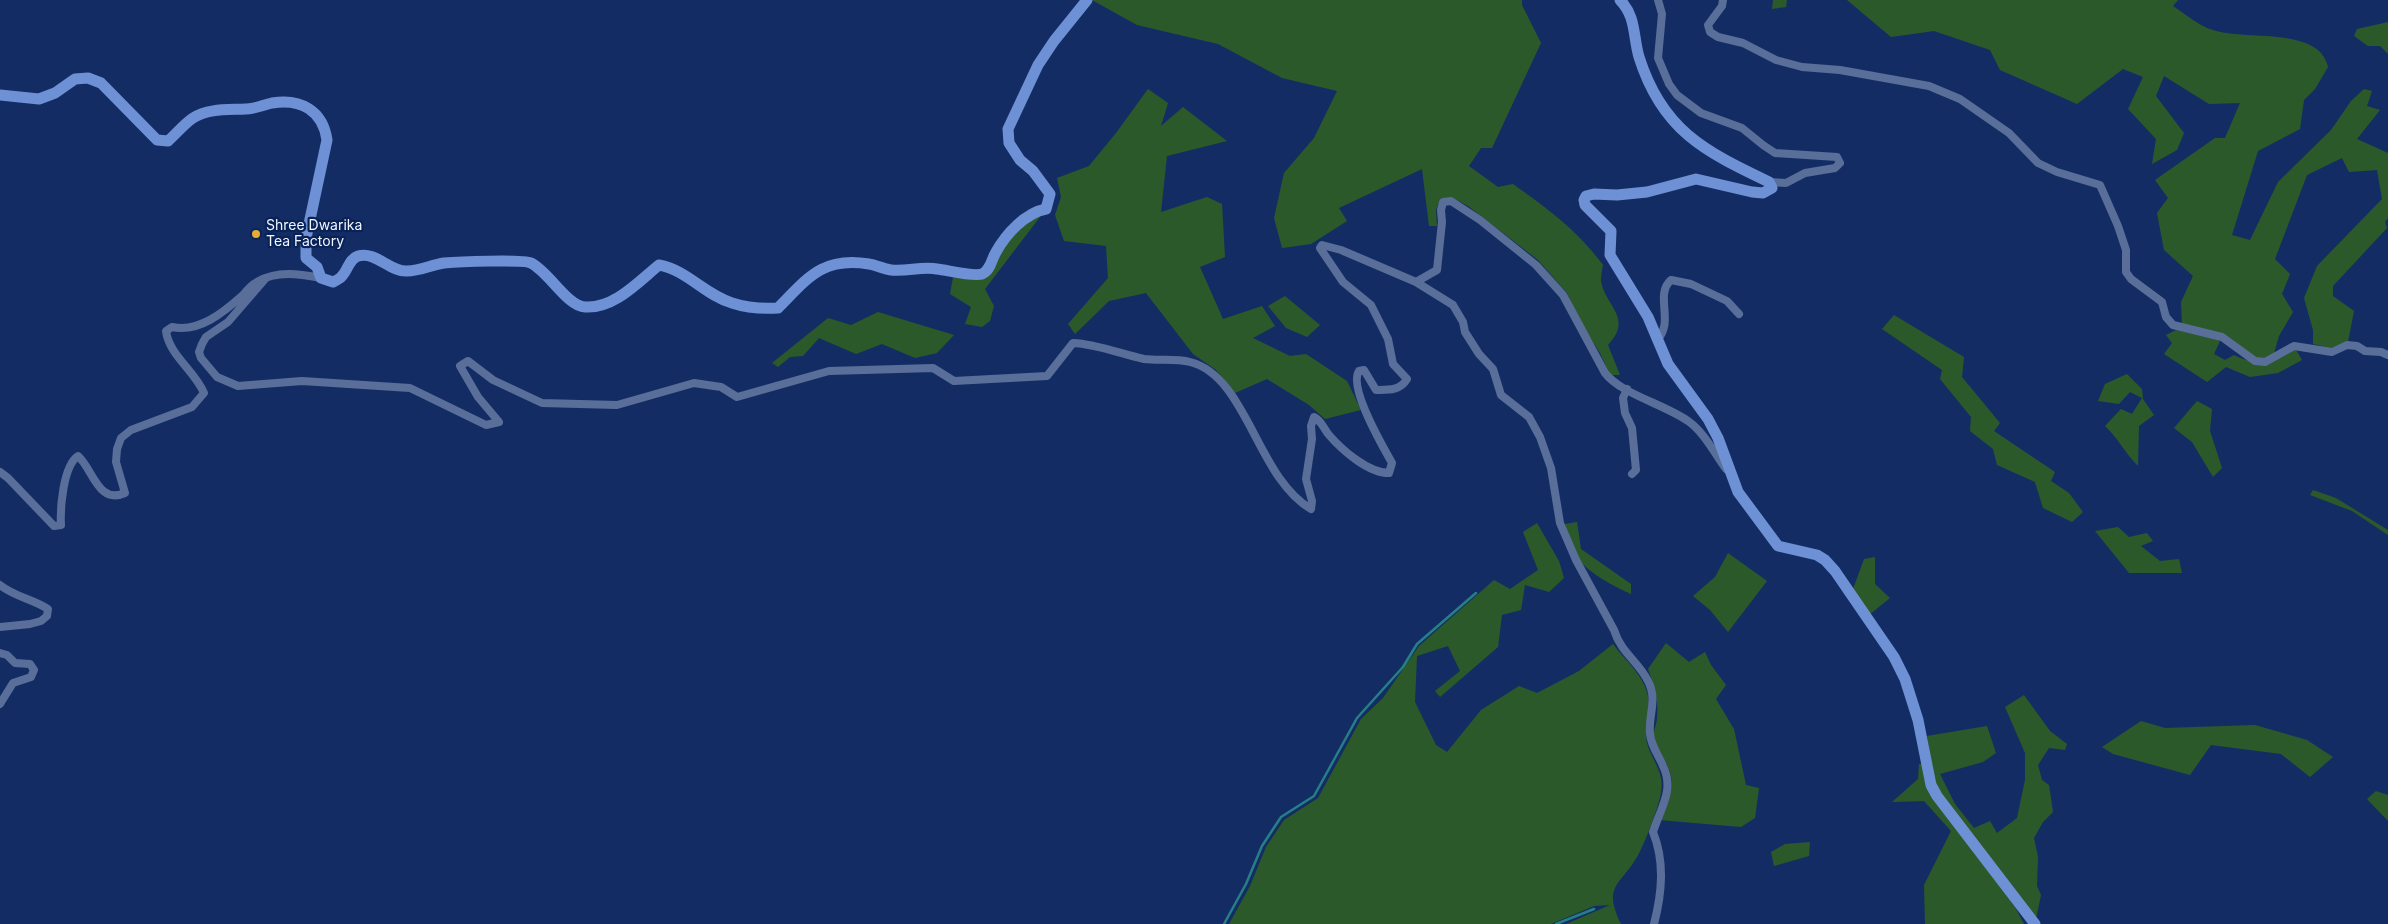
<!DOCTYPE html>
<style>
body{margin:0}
canvas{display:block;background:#132d64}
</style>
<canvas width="2388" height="924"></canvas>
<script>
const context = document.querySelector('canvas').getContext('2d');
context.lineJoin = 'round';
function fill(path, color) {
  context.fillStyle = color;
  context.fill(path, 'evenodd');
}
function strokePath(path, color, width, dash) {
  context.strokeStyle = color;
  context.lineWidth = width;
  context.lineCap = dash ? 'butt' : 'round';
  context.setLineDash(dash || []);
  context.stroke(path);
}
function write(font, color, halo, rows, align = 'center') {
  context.font = font + ' Inter,sans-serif';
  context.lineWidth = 4.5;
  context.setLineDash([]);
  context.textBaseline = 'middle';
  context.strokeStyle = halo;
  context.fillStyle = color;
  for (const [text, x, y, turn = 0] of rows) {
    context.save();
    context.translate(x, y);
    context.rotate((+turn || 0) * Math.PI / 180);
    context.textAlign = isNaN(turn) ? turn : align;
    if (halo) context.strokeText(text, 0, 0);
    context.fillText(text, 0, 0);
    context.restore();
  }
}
fill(new Path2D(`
 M1092 0H1522V5L1541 43 1492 148H1481L1469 166 1498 187 1513 184C1548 209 1577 230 1603 265 1602 269 1601 276 1601 281 1605 306 1634 318 1608 345L1620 375H1610L1600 353 1578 318 1567 293 1538 260 1468 206 1451 197 1440 199 1436 210 1437 226H1429L1422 169 1339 208 1347 221 1311 244 1282 248 1274 218 1284 173 1314 138 1337 91 1282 78 1218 44 1137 25Z
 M1773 0H1787L1786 7 1772 9Z
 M1847 0H2178L2173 6C2185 14 2199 26 2213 30 2244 41 2320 26 2328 67L2315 89 2304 100 2300 129 2258 151 2232 235 2250 240 2278 182 2331 130 2351 101 2364 89 2372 91 2367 106 2380 110 2357 139 2388 153V218L2385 222 2387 228 2333 286V296L2354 311 2348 342 2330 348 2313 344V330L2304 298 2317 266 2382 199 2377 170 2349 172 2342 158 2307 175 2275 259 2290 274 2282 294 2293 312 2279 336 2274 353 2264 358H2256L2230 338 2182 326 2181 302 2193 276 2164 250 2157 213 2168 198 2155 180 2215 138H2225L2240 103 2209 104 2164 76 2156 96 2184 133 2177 150 2152 164 2156 139 2128 109 2143 77 2123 69 2077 104 2000 70 1990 50 1934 31 1891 37Z
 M2388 22V54L2380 46H2368L2354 36 2357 29Z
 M1148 89 1168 103 1161 126 1183 107 1227 141 1167 156 1161 212 1207 197 1222 204 1225 257 1200 267 1223 319 1262 306 1275 326 1253 338 1290 356 1306 354 1347 381 1361 410 1325 419 1309 405 1267 379 1235 393 1216 370 1193 354 1146 293 1109 301 1075 334 1068 324 1108 278 1106 246 1064 241 1055 215 1061 197 1057 178 1089 166 1116 133Z
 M1043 213 985 289 994 306 990 321 982 327 965 324 971 307 950 294 953 277 979 279 1013 233Z
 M1285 296 1320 325 1307 337 1286 328 1268 306Z
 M878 312 954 335 937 353 915 358 882 344 856 354 819 338 803 356 790 357 778 367 772 363 828 318 851 325Z
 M1894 315 1964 357 1962 377 2000 423 1994 431 2055 472 2051 481 2069 493 2083 512 2072 522 2043 508 2035 482 1997 465 1993 449 1970 431 1971 417 1940 379 1942 370 1882 329Z
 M2176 330 2209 336 2220 341 2214 354 2225 360 2234 355C2262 368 2269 361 2295 348L2302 360 2278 373 2250 377 2226 367 2207 382 2164 354 2172 343 2166 335Z
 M2127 374 2142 389 2143 399 2154 415 2139 426 2138 466C2125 453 2118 438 2105 426L2121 409 2132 414 2142 398 2130 392 2119 404 2098 401 2105 384Z
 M2197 401 2212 409 2210 431 2222 468 2213 477 2192 442 2174 428Z
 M2313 490 2336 498 2388 530V535L2352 511 2310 495Z
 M1577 522 1581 549 1631 584V594C1613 586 1590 574 1577 558 1570 549 1567 535 1565 524Z
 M1537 523 1559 561 1564 578 1549 592 1525 585 1521 610 1502 615 1498 647 1440 697 1435 691 1460 671 1448 646 1417 656 1415 702 1436 745 1447 752 1481 710 1519 686 1537 693 1579 671 1613 644C1627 663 1649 679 1649 705 1649 717 1644 731 1647 743 1652 761 1665 772 1661 793 1658 809 1645 843 1637 857 1619 887 1603 885 1621 924H1566L1610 905 1594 906 1551 924H1229L1250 886 1266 847 1284 820 1318 798 1361 719 1383 698 1419 646 1494 580 1510 589 1538 570 1523 532Z
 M2118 527 2129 537 2147 533 2153 541 2141 546 2160 561 2179 559 2182 573H2129L2095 531Z
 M1728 553 1767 581 1728 632 1710 610 1693 596 1715 577Z
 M1875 557V584L1890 598 1869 615 1853 589 1864 559Z
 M1666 643 1689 662 1705 652 1711 665 1726 685 1716 699 1734 729 1746 785 1759 788 1755 818 1741 827 1659 820C1666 805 1675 789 1670 772 1666 759 1657 750 1654 737 1653 730 1657 724 1657 718 1659 700 1654 685 1648 669Z
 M2024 695 2050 731 2067 744 2065 750 2049 748 2038 765 2042 780 2049 785 2053 812 2043 822 2034 838 2038 857 2037 886 2041 895 2036 919 1943 796 1934 780 1927 736 1987 726 1996 753 1983 762 1940 774 1955 804 1974 828 1990 821 1997 833 2017 818 2025 780V753L2005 707Z
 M2141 721 2165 728 2255 725 2307 740 2333 757 2310 777 2281 754 2211 745 2190 775 2113 754 2102 747Z
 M1919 764H1923L1962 834 2015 907 2024 924H1925L1924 885 1951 831 1924 801 1892 802 1918 779Z
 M2376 791 2388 795V821L2367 799Z
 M1810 842 1809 856 1774 866 1771 852 1785 844Z`), '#2c5929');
strokePath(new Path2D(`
 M1224 924 1246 884 1262 846 1281 817 1314 796 1357 718 1403 667 1417 644 1476 593
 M1556 924 1594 909`), '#267f86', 2.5);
strokePath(new Path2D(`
 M1658 0 1662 14 1658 58 1669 84 1677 95 1701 113 1742 128 1763 145 1775 153 1837 157 1840 163 1835 168 1805 173 1786 183 1769 182
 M1723 0 1722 6 1708 25 1710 32 1718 37 1743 43 1776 60 1802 67 1840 70 1929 86 1960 99 2009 133 2038 163 2057 172 2100 185 2118 226 2126 250V272L2131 279 2162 302 2166 317 2173 325 2222 337 2255 361 2265 362 2294 346 2332 352 2347 345 2357 346 2365 351 2381 352 2388 355
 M266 278 228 322 206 337 202 344 199 352 201 358 217 377 238 386 302 381 410 388 486 425 499 422 478 397 460 366 468 361 493 380 542 403 617 405 694 383 721 387 737 397 829 371 933 368 954 381 1047 376 1073 343C1097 344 1121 354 1144 359 1159 361 1175 358 1190 362 1247 376 1257 478 1311 509L1312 501 1306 479 1312 439 1311 426 1314 417C1321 420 1324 429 1329 435 1342 450 1368 473 1389 473L1392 463C1383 447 1348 387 1359 371L1364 370 1376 390C1388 390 1400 391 1407 379L1393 364 1388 339 1371 305 1343 282 1320 248 1322 245 1341 250 1416 282 1453 305 1463 322 1465 332 1479 354 1493 369 1501 395 1529 417 1540 437 1551 468 1560 523 1576 560 1614 630C1621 653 1638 661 1648 681 1658 700 1648 715 1650 734 1651 746 1659 756 1663 766 1675 790 1660 809 1653 832 1665 862 1662 893 1654 924
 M1416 282 1437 270 1442 222 1441 210 1443 202 1451 201 1480 220 1536 265 1563 295 1605 373C1621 394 1664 404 1688 421 1704 432 1715 454 1726 469
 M1657 340C1675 322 1654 295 1671 280L1691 284 1727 301 1739 314
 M1627 389 1623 398 1625 413 1632 428 1636 470 1632 474
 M0 472 8 478 54 526 61 525C60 509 63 466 78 456 93 469 98 505 125 493L116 462 117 449 121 438 131 430 192 407 204 393C195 371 169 355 166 331L172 327C199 333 224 312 243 295 247 290 251 285 257 282 277 270 300 274 321 278
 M0 585C15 597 33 599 48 609L47 616 41 621 30 624 0 627
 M0 653 7 655 15 663 30 664 34 670 31 677 13 683 0 704`), '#596f9a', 8);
strokePath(new Path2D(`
 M1620 0C1636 16 1633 36 1639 57 1662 130 1704 151 1769 182L1772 188 1763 193 1752 192 1696 179 1647 192 1617 195 1594 194 1586 196 1584 200 1585 205 1611 231 1610 255 1648 317 1668 364 1708 419 1718 438 1738 492 1778 546 1817 555 1825 560 1835 571 1894 657 1905 679 1918 720 1931 785 1937 796 2035 924
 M0 95 39 99 55 93 75 79 88 78 101 83 157 140 168 141C176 134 184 124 193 118 208 108 229 110 246 109 255 109 263 105 272 103 301 98 323 111 327 140L306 238V258L317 267 321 278 333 282C335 281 340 279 342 276 348 270 349 259 358 256 376 251 390 272 407 271 420 271 431 265 444 263 456 262 523 259 531 263 549 272 567 306 585 307 614 309 638 282 659 265 687 270 705 295 732 303 747 308 762 309 778 308 807 279 822 256 869 264 876 265 883 269 891 270 906 272 922 266 937 269 947 270 973 277 982 274 991 270 991 260 996 252 1006 234 1025 213 1046 209L1050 194 1033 171 1020 160 1009 143 1008 129 1038 65 1054 41 1087 0`), '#6e91d6', 11);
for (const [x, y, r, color] of [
 [256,234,5,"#e4ae35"]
]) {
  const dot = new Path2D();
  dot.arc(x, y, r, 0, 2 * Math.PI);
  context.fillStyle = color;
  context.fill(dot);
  strokePath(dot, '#092258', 2);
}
write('14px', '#f1f5fc', '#092258', [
 ["Shree Dwarika",266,226],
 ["Tea Factory",266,242]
], 'left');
</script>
